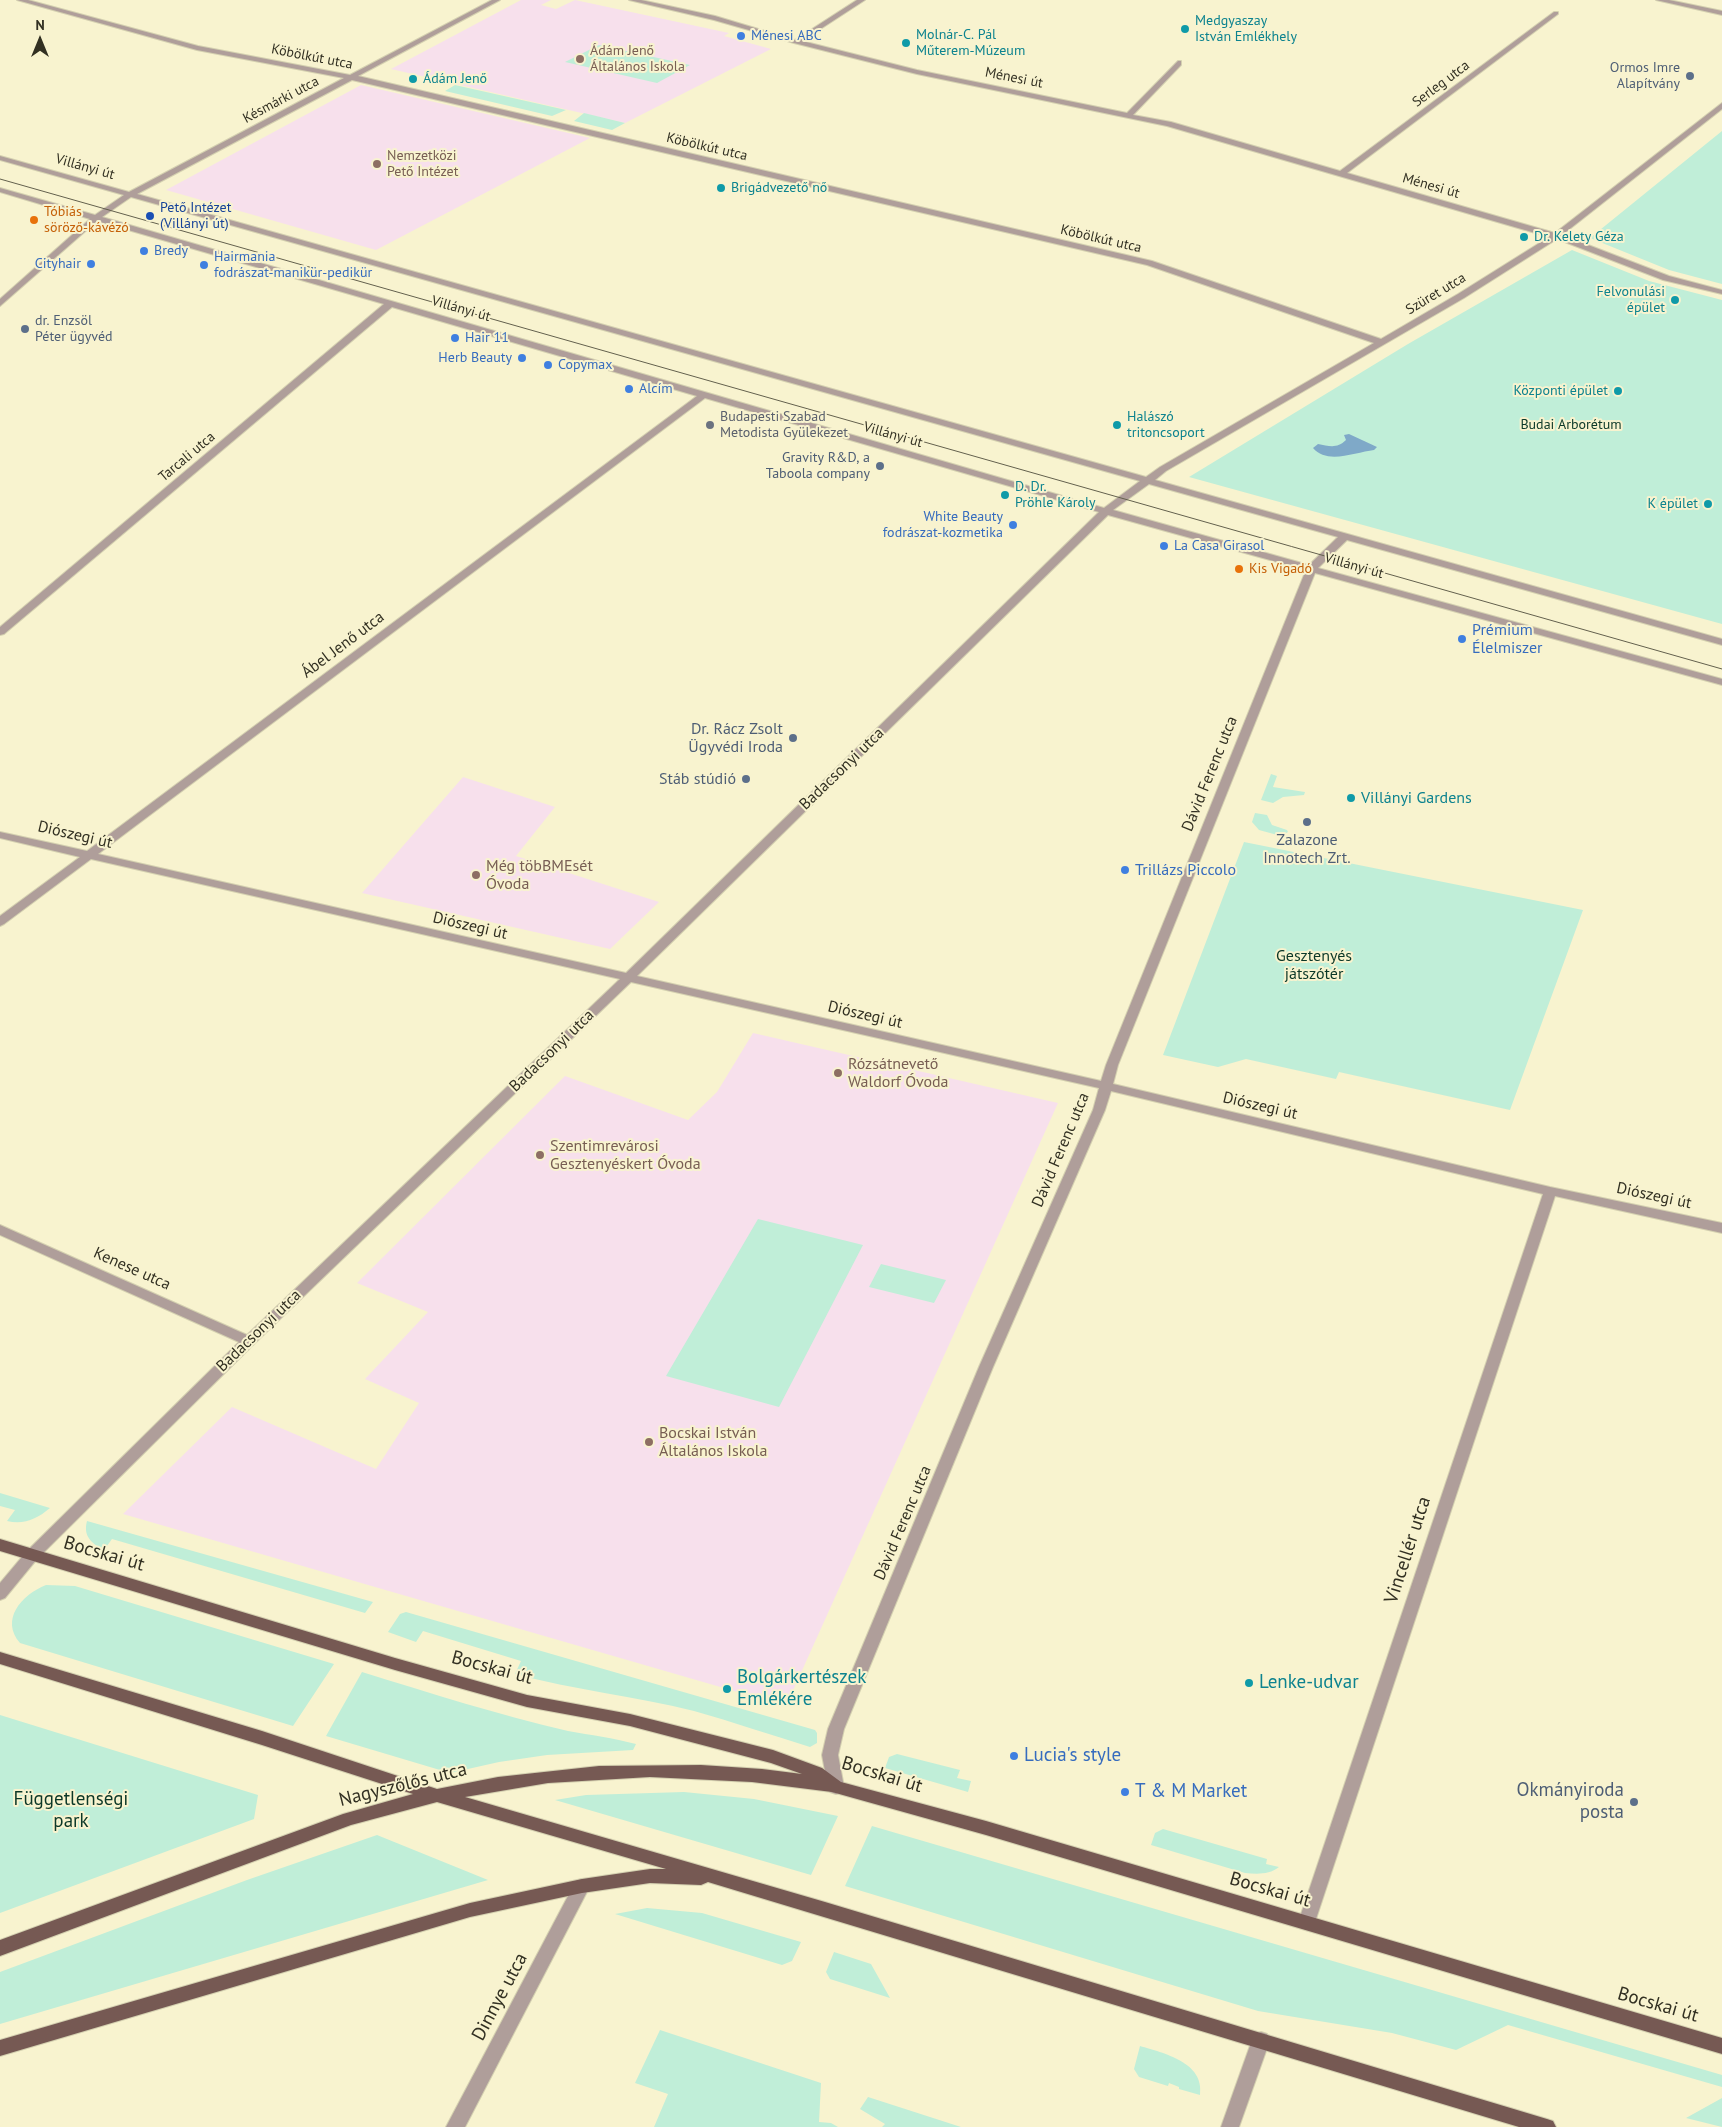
<!DOCTYPE html>
<meta charset="utf-8">
<style>
body{margin:0}
#map{position:relative;width:1722px;height:2127px;overflow:hidden;background:#f8f3cf;font-family:"PT Sans",sans-serif}
canvas{display:block}
.north{position:absolute;left:15px;top:15px;width:50px;height:50px;-webkit-text-stroke:4px #f8f3cf;paint-order:stroke;rotate:0deg;font-size:14px;font-weight:700;line-height:20px;text-align:center;color:#323022}
.north::after{content:'';display:block;margin:auto;width:18px;height:22px;background:#323022;clip-path:polygon(50% 0,100% 100%,50% 72%,0 100%)}
</style>
<div id="map">
<canvas width="1722" height="2127"></canvas>
<div class="north">N</div>
</div>
<script>
const context = document.querySelector('canvas').getContext('2d');
context.lineJoin = 'round';
function fill(path, color) {
  context.fillStyle = color;
  context.fill(path, 'evenodd');
}
function strokePath(path, color, width, dash) {
  context.strokeStyle = color;
  context.lineWidth = width;
  context.lineCap = dash ? 'butt' : 'round';
  context.setLineDash(dash || []);
  context.stroke(path);
}
function write(font, color, halo, rows, align = 'center') {
  context.font = font + ' "PT Sans",sans-serif';
  context.lineWidth = 4;
  context.setLineDash([]);
  context.textBaseline = 'middle';
  context.strokeStyle = halo;
  context.fillStyle = color;
  for (const [text, x, y, turn = 0] of rows) {
    context.save();
    context.translate(x, y);
    context.rotate((+turn || 0) * Math.PI / 180);
    context.textAlign = isNaN(turn) ? turn : align;
    if (halo) context.strokeText(text, 0, 0);
    context.fillText(text, 0, 0);
    context.restore();
  }
}
fill(new Path2D(`
 M521 0H551L541 5 556 9 575 0 729 33 724 36 771 49 625 123 391 69Z
 M361 85 590 138 376 250 166 190Z
 M463 777 555 807 516 856 659 902 610 949 362 893Z
 M753 1033 1058 1103 786 1706 123 1514 232 1407 376 1469 419 1403 365 1379 428 1312 357 1283 565 1076 688 1120 717 1092Z`), '#f7e0ec');
fill(new Path2D(`
 M599 45 690 65 657 83 565 62Z
 M455 85 566 110 552 116 445 91Z
 M584 113 625 123 612 130 574 121Z
 M1722 131V284L1669 270 1590 238Z
 M1572 250 1649 281 1722 300V624L1189 477 1408 344Z
 M1271 774 1277 776 1273 787 1305 792 1304 795 1283 797 1273 803 1261 800Z
 M1255 813 1267 815 1272 825 1287 830 1288 832 1281 836 1259 830 1252 822Z
 M1244 842 1583 910 1510 1110 1339 1072 1336 1079 1246 1059 1218 1067 1163 1055Z
 M758 1219 863 1245 779 1407 666 1376Z
 M881 1264 946 1280 934 1303 869 1287Z
 M0 1493 50 1508C37 1519 24 1525 7 1521L15 1510 0 1506Z
 M87 1521 373 1602 365 1613 112 1539 104 1550C91 1543 83 1536 87 1521Z
 M46 1585 75 1586 334 1664 293 1726 20 1643C0 1620 21 1595 46 1585Z
 M406 1612 815 1730 817 1733V1743L810 1747C771 1735 733 1722 694 1711 635 1696 574 1690 515 1674L521 1661 423 1631 416 1642 388 1632 400 1614Z
 M362 1672C430 1693 499 1715 568 1731 591 1735 613 1738 636 1744L633 1750 547 1755 499 1762 450 1773 326 1736Z
 M0 1715 258 1795 254 1819 0 1913Z
 M897 1754 960 1770 957 1778 971 1781 968 1792 885 1768 889 1757Z
 M684 1792 754 1799 838 1816 811 1875 555 1800 586 1795Z
 M872 1826 1722 2075V2087L1508 2025 1456 2050 1392 2033 1258 2011 845 1886Z
 M1163 1829 1267 1859 1266 1864 1279 1867C1269 1875 1257 1874 1245 1873L1151 1845 1155 1833Z
 M377 1835 488 1880 0 2024V1972L247 1880Z
 M647 1908 702 1913 801 1942 792 1961 782 1965 615 1914Z
 M834 1952 871 1964 890 1998 830 1979 826 1972Z
 M660 2030 821 2083 819 2122 831 2123 838 2127H654L668 2094 635 2083Z
 M1140 2046C1163 2053 1205 2062 1200 2095L1179 2089V2087L1169 2083 1168 2086 1139 2077 1134 2069Z
 M868 2097 961 2127H882L885 2124 860 2109Z
 M1722 2098V2127L1686 2118Z`), '#c0eed8');
fill(new Path2D(`
 M1349 434 1377 447 1374 450C1356 452 1327 465 1313 448L1318 444C1329 446 1337 449 1346 440L1344 435Z`), '#7fa9c8');
const minor = new Path2D(`
 M17 0H28L198 46 350 75 492 0H500L358 76 1152 261 1381 339 1458 294 1549 237 1167 126 917 74 794 43 714 20 629 0H641L715 16 795 40 857 0H865L802 41 917 70 1127 113 1178 61H1181V65L1133 115 1171 122 1340 171 1554 12H1558V14L1347 173 1555 233 1722 103V109L1562 235 1669 276 1722 290V294L1663 280 1557 239 1464 298 1166 471 1155 480 1722 639V645L1347 540 1318 568 1722 679V685L1315 573 1118 1065 1113 1084 1550 1187 1722 1223V1233L1555 1196 1313 1928 1307 1930 1301 1928 1298 1923 1543 1194 1111 1091 1105 1110 993 1367 844 1729 838 1755 844 1787 842 1792 836 1794 830 1792 828 1787 822 1755 828 1729 979 1367 1093 1110 1099 1088 631 982 254 1344 37 1559 5 1598 0 1600V1583L27 1551 239 1342 0 1235V1225L247 1335 620 979 91 859 4 924 0 926V916L80 857 0 838V832L87 851 697 396 392 307 4 634 0 635V627L384 304 97 221 0 306V299L90 219 0 192V188L95 215 124 195 0 160V156L129 192 344 78 197 50ZM352 80 1147 265 1374 343 1160 467 1146 477 137 194ZM131 197 1140 481 1104 508 102 217ZM705 398 1099 512 626 973 98 854ZM1149 484 1338 537 1309 565 1113 510ZM1108 515 1306 570 1106 1065 1101 1081 637 976Z
 M1656 0H1669L1722 11V15Z
 M582 1879 588 1881 590 1886 465 2127H446L576 1881Z
 M1261 2032 1267 2034 1270 2040 1239 2127H1221L1252 2040 1255 2034Z`);
const major = new Path2D(`
 M0 1539 395 1658 527 1695 630 1714 773 1750 822 1768 841 1782 986 1821 1722 2038V2054L986 1835 832 1792 752 1782 650 1777 548 1783 465 1797 825 1902 1547 2119 1553 2121 1556 2127H1519L708 1882 701 1885 650 1883 582 1893 470 1917 0 2056V2040L470 1903 582 1879 650 1869H666L437 1802 351 1825 0 1956V1940L343 1814 413 1794 262 1745 0 1664V1652L262 1731 437 1789 498 1777 599 1766 701 1765 762 1769 802 1774 771 1763 630 1726 527 1707 395 1670 0 1551Z`);
strokePath(minor, '#d4d0b0', 2);
strokePath(major, '#d4d0b0', 2);
fill(minor, '#af9e9a');
fill(major, '#765953');
strokePath(new Path2D(`
 M0 179 1722 669`), '#63604d', 1);
for (const [x, y, r, color] of [
 [1185,29,5,"#0f9aa8"],
 [741,36,5,"#3f7fe0"],
 [906,43,5,"#0f9aa8"],
 [580,59,5,"#8d6e63"],
 [1690,76,5,"#5c6f8a"],
 [413,79,5,"#0f9aa8"],
 [377,164,5,"#8d6e63"],
 [721,188,5,"#0f9aa8"],
 [150,216,5,"#1a4fb4"],
 [34,220,5,"#e8710a"],
 [1524,237,5,"#0f9aa8"],
 [144,251,5,"#3f7fe0"],
 [91,264,5,"#3f7fe0"],
 [204,265,5,"#3f7fe0"],
 [1675,300,5,"#0f9aa8"],
 [25,329,5,"#5c6f8a"],
 [455,338,5,"#3f7fe0"],
 [522,358,5,"#3f7fe0"],
 [548,365,5,"#3f7fe0"],
 [629,389,5,"#3f7fe0"],
 [1618,391,5,"#0f9aa8"],
 [710,425,5,"#6b7280"],
 [1117,425,5,"#0f9aa8"],
 [880,466,5,"#5c6f8a"],
 [1005,495,5,"#0f9aa8"],
 [1708,504,5,"#0f9aa8"],
 [1013,525,5,"#3f7fe0"],
 [1164,546,5,"#3f7fe0"],
 [1239,569,5,"#e8710a"],
 [1462,639,5,"#3f7fe0"],
 [793,738,5,"#5c6f8a"],
 [746,779,5,"#5c6f8a"],
 [1351,798,5,"#0f9aa8"],
 [1307,822,5,"#5c6f8a"],
 [1125,870,5,"#3f7fe0"],
 [476,875,5,"#8d6e63"],
 [838,1073,5,"#8d6e63"],
 [540,1155,5,"#8d6e63"],
 [649,1442,5,"#8d6e63"],
 [1249,1683,5,"#0f9aa8"],
 [727,1689,5,"#0f9aa8"],
 [1014,1756,5,"#3f7fe0"],
 [1125,1792,5,"#3f7fe0"],
 [1634,1802,5,"#5c6f8a"]
]) {
  const dot = new Path2D();
  dot.arc(x, y, r, 0, 2 * Math.PI);
  context.fillStyle = color;
  context.fill(dot);
  strokePath(dot, '#f8f3cf', 2);
}
write('14px', '#0d838f', '#f8f3cf', [
 ["Medgyaszay",1195,21],
 ["István Emlékhely",1195,37],
 ["Molnár-C. Pál",916,35],
 ["Műterem-Múzeum",916,51],
 ["Ádám Jenő",423,79],
 ["Brigádvezető nő",731,188],
 ["Dr. Kelety Géza",1534,237],
 ["Felvonulási",1665,292,"right"],
 ["épület",1665,308,"right"],
 ["Központi épület",1608,391,"right"],
 ["Halászó",1127,417],
 ["tritoncsoport",1127,433],
 ["D. Dr.",1015,487],
 ["Pröhle Károly",1015,503],
 ["K épület",1698,504,"right"]
], 'left');
write('14px', '#366cbe', '#f8f3cf', [
 ["Ménesi ABC",751,36],
 ["Bredy",154,251],
 ["Hairmania",214,257],
 ["fodrászat-manikür-pedikür",214,273],
 ["Cityhair",81,264,"right"],
 ["Hair 11",465,338],
 ["Herb Beauty",512,358,"right"],
 ["Copymax",558,365],
 ["Alcím",639,389],
 ["White Beauty",1003,517,"right"],
 ["fodrászat-kozmetika",1003,533,"right"],
 ["La Casa Girasol",1174,546]
], 'left');
write('14px', '#785e54', '#f8f3cf', [
 ["Ádám Jenő",590,51],
 ["Általános Iskola",590,67],
 ["Nemzetközi",387,156],
 ["Pető Intézet",387,172]
], 'left');
write('14px', '#323022', '#f8f3cf', [
 ["Köbölkút utca",312,57,11],
 ["Ménesi út",1014,78,11],
 ["Serleg utca",1441,84,-37],
 ["Késmárki utca",281,100,-28],
 ["Köbölkút utca",707,147,13],
 ["Villányi út",85,167,16],
 ["Ménesi út",1431,186,16],
 ["Köbölkút utca",1101,239,13],
 ["Szüret utca",1436,294,-31],
 ["Villányi út",461,309,16],
 ["Villányi út",893,435,16],
 ["Tarcali utca",187,457,-40],
 ["Villányi út",1354,566,16]
]);
write('14px', '#4e5e75', '#f8f3cf', [
 ["Ormos Imre",1680,68],
 ["Alapítvány",1680,84],
 ["dr. Enzsöl",35,321,"left"],
 ["Péter ügyvéd",35,337,"left"],
 ["Gravity R&D, a",870,458],
 ["Taboola company",870,474]
], 'right');
write('14px', '#164399', '#f8f3cf', [
 ["Pető Intézet",160,208],
 ["(Villányi út)",160,224]
], 'left');
write('14px', '#c56008', '#f8f3cf', [
 ["Tóbiás",44,212],
 ["söröző-kávézó",44,228],
 ["Kis Vigadó",1249,569]
], 'left');
write('14px', '#5b616d', '#f8f3cf', [
 ["Budapesti Szabad",720,417],
 ["Metodista Gyülekezet",720,433]
], 'left');
write('14px', '#0b3828', '#f8f3cf', [
 ["Budai Arborétum",1571,425]
]);
write('16px', '#366cbe', '#f8f3cf', [
 ["Prémium",1472,630],
 ["Élelmiszer",1472,648],
 ["Trillázs Piccolo",1135,870]
], 'left');
write('16px', '#323022', '#f8f3cf', [
 ["Ábel Jenő utca",343,645,-37],
 ["Badacsonyi utca",842,769,-44],
 ["Dávid Ferenc utca",1210,774,-68],
 ["Diószegi út",75,835,13],
 ["Diószegi út",470,926,13],
 ["Diószegi út",865,1015,13],
 ["Badacsonyi utca",552,1051,-44],
 ["Diószegi út",1260,1106,13],
 ["Dávid Ferenc utca",1061,1150,-67],
 ["Diószegi út",1654,1196,12],
 ["Kenese utca",132,1269,24],
 ["Badacsonyi utca",259,1331,-44],
 ["Dávid Ferenc utca",903,1523,-67]
]);
write('16px', '#4e5e75', '#f8f3cf', [
 ["Dr. Rácz Zsolt",783,729],
 ["Ügyvédi Iroda",783,747],
 ["Stáb stúdió",736,779],
 ["Zalazone",1307,840,"center"],
 ["Innotech Zrt.",1307,858,"center"]
], 'right');
write('16px', '#0d838f', '#f8f3cf', [
 ["Villányi Gardens",1361,798]
], 'left');
write('16px', '#785e54', '#f8f3cf', [
 ["Még töbBMEsét",486,866],
 ["Óvoda",486,884],
 ["Rózsátnevető",848,1064],
 ["Waldorf Óvoda",848,1082],
 ["Szentimrevárosi",550,1146],
 ["Gesztenyéskert Óvoda",550,1164],
 ["Bocskai István",659,1433],
 ["Általános Iskola",659,1451]
], 'left');
write('16px', '#0b3828', '#f8f3cf', [
 ["Gesztenyés",1314,956],
 ["játszótér",1314,974]
]);
write('19px', '#323022', '#f8f3cf', [
 ["Vincellér utca",1408,1550,-72],
 ["Bocskai út",104,1554,16],
 ["Bocskai út",492,1668,15],
 ["Bocskai út",882,1775,17],
 ["Nagyszőlős utca",403,1785,-14],
 ["Bocskai út",1270,1890,16],
 ["Dinnye utca",500,1997,-62],
 ["Bocskai út",1658,2005,16]
]);
write('19px', '#0d838f', '#f8f3cf', [
 ["Bolgárkertészek",737,1678],
 ["Emlékére",737,1700],
 ["Lenke-udvar",1259,1683]
], 'left');
write('19px', '#366cbe', '#f8f3cf', [
 ["Lucia's style",1024,1756],
 ["T & M Market",1135,1792]
], 'left');
write('19px', '#4e5e75', '#f8f3cf', [
 ["Okmányiroda",1624,1791],
 ["posta",1624,1813]
], 'right');
write('19px', '#0b3828', '#f8f3cf', [
 ["Függetlenségi",71,1800],
 ["park",71,1822]
]);
</script>
